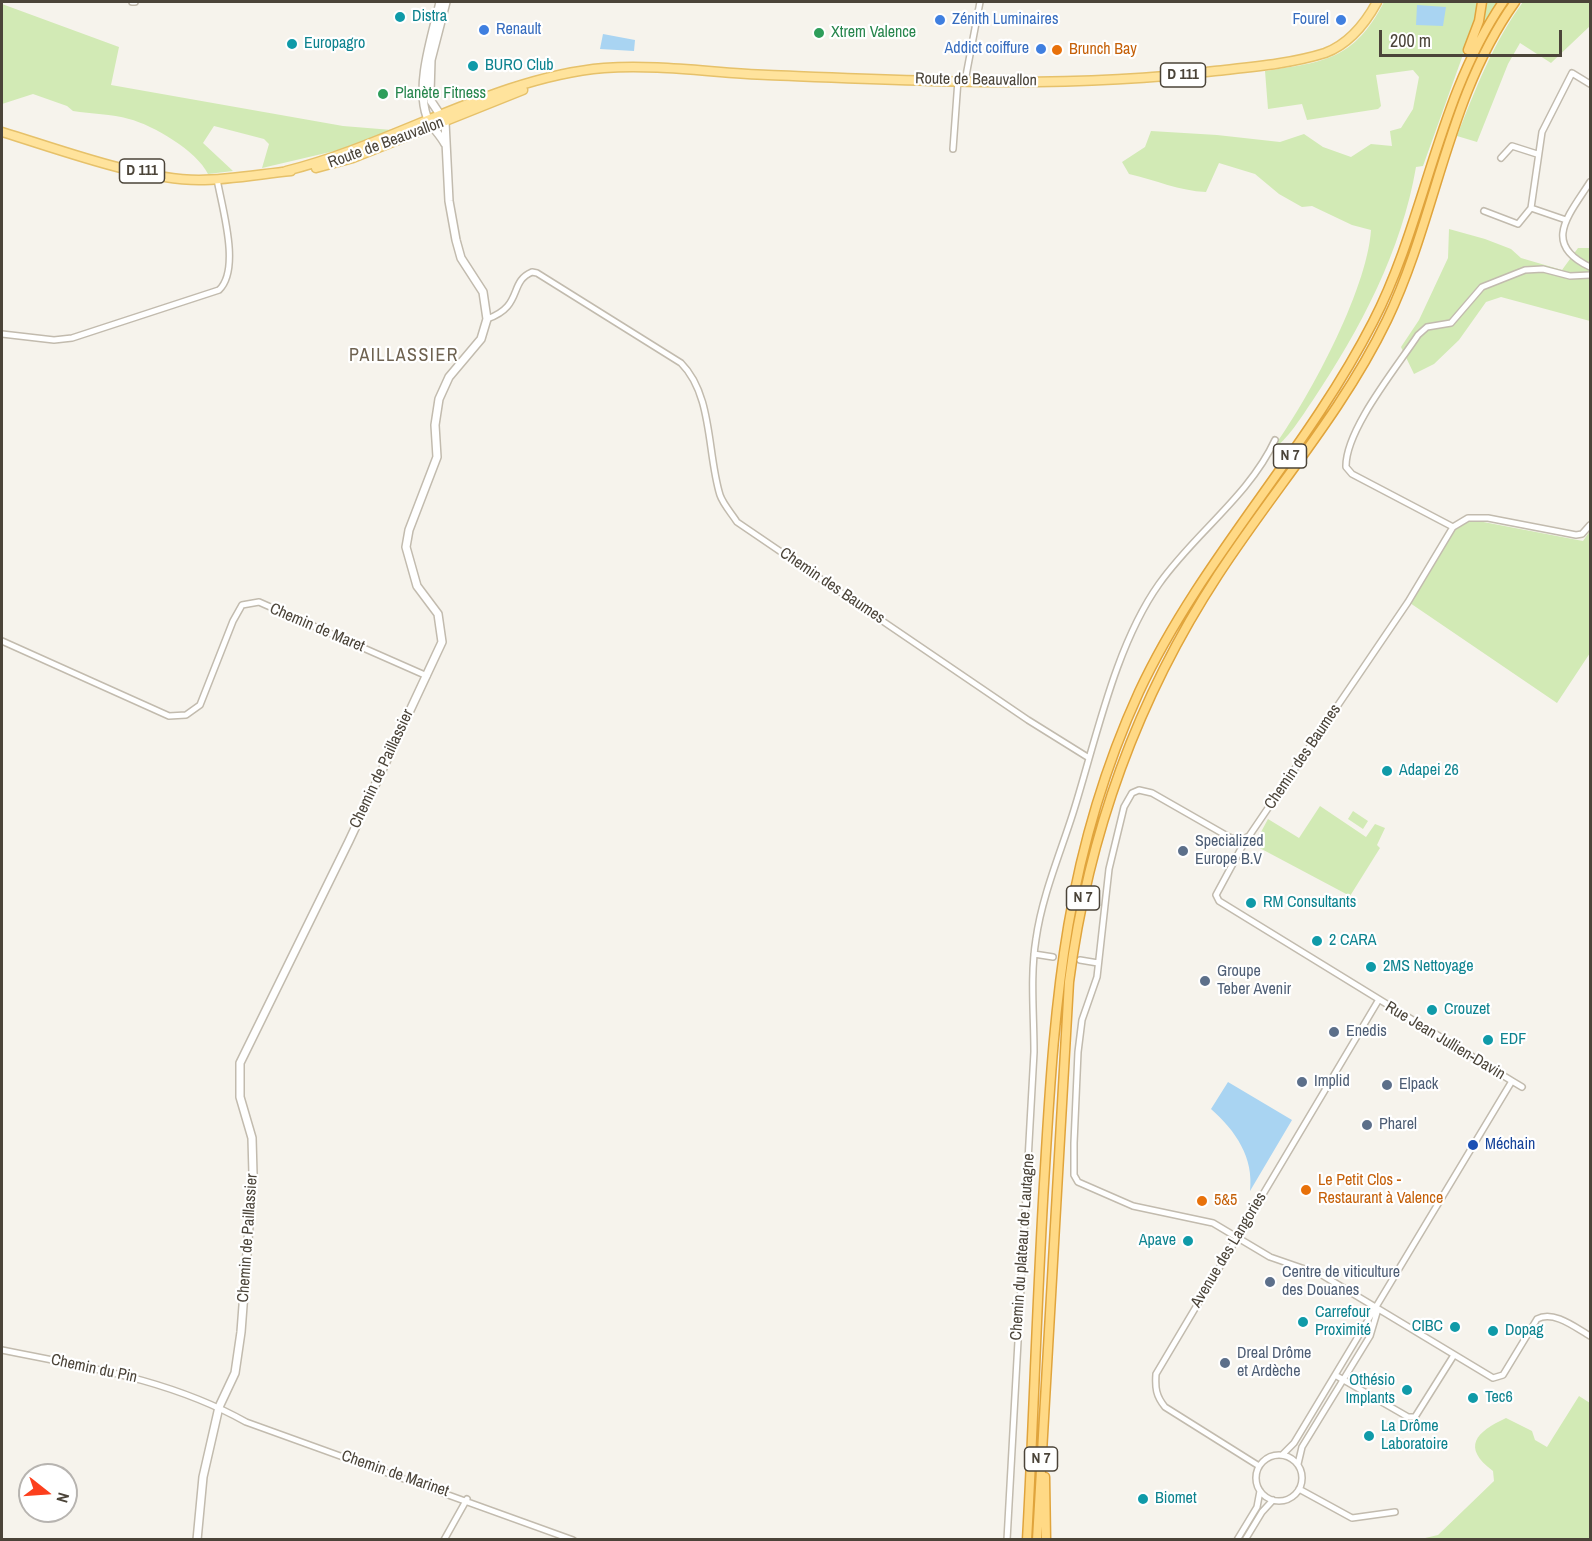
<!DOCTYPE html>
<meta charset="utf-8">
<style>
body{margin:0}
#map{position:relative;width:1592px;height:1541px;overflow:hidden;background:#f6f3ec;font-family:"Archivo Narrow",sans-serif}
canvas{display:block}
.frame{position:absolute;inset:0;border:3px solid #4b4439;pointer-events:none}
.north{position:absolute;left:18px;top:1463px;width:60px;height:60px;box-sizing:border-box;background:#fff;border:2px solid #b7b4b0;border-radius:50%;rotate:107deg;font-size:16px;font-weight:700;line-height:24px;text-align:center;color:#4b4439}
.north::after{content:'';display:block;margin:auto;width:21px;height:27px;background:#fc3f1d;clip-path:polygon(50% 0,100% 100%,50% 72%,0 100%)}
.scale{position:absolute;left:1379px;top:30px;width:183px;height:27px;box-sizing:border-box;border:3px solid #4b4439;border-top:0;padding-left:8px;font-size:18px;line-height:21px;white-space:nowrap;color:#4b4439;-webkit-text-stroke:4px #fff;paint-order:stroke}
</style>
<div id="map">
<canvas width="1592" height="1541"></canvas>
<div class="frame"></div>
<div class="north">N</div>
<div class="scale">200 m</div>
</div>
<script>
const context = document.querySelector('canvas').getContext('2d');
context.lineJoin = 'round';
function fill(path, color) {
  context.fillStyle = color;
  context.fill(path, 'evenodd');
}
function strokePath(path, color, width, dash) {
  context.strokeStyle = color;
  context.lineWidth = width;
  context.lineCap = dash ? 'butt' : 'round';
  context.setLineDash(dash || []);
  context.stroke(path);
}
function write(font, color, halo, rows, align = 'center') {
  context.font = font + ' "Archivo Narrow",sans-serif';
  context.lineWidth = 4.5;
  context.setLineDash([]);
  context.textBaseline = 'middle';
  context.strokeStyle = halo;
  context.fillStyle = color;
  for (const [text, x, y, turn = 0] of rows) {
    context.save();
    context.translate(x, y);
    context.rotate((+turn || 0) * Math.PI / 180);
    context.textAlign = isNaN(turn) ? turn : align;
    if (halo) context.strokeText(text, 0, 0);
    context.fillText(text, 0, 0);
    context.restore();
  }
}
fill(new Path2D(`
 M1384 2H1479L1478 13 1423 166 1416 167C1402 250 1360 330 1313 400 1300 419 1289 438 1270 452 1307 403 1367 291 1371 230L1352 225 1312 206 1302 207 1279 194 1255 174 1219 163 1206 192C1179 191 1156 180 1129 174L1122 162 1145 147 1151 131 1217 135 1280 142 1304 134 1323 147 1351 157 1371 144 1392 146 1390 131 1401 128 1413 109 1419 77 1413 70 1376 75 1381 106 1378 109 1307 120 1302 104 1268 109 1265 71C1324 62 1354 60 1384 2Z
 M1485 2H1499L1485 22 1482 21Z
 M1523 2H1590V26L1551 63 1520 43 1508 64 1477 142 1457 136C1476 88 1493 43 1523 2Z
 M2 4 119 47 111 85 343 126 392 130 343 149 262 168 269 144 264 139 214 126 203 143 233 171 208 174C197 151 153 125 129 119 112 114 91 114 73 111L67 106 33 94 2 104Z
 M1449 229 1485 239 1511 249 1521 258 1562 270 1578 248H1590V321L1501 297 1486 302 1459 340 1434 364 1414 374 1401 347 1419 320 1448 258Z
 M1473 520 1583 541 1590 531V653L1557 703 1410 603 1451 535 1457 527Z
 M1320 806 1366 837 1375 824 1385 828 1377 845 1380 848 1350 896 1254 845 1268 819 1299 838Z
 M1353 811 1368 821 1363 829 1348 819Z
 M1579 1396 1590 1403V1539H1421L1438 1535 1494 1481 1493 1471C1461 1447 1476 1432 1506 1418L1532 1431 1535 1440 1547 1447Z`), '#d2eab5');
fill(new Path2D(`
 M1417 5 1446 7 1443 26 1416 25Z
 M603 34 635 40 634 51 600 49Z
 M1228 1082 1292 1120 1250 1191C1254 1158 1236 1131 1211 1109Z`), '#a9d4f2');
const minor = new Path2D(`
 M132 2H135
 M965 81 980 2
 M953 149 958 80
 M1501 158 1512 146 1537 154
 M1590 182C1569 215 1541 244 1590 267
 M1484 211 1518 224 1531 208
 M1566 220 1531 208 1542 132 1572 73 1590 84
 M487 319C524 306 508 282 532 272L537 273 681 363C713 395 707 453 720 495 723 504 732 514 737 522L1028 720 1089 758
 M2 334 54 340 72 338 219 290C241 269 222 208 217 179
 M1453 527 1352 474 1346 467C1345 430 1397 367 1418 335L1427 327 1451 323 1482 287 1525 270 1543 269 1570 276 1590 275
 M2 641 169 716 186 715 200 705 233 621 242 605 259 602 427 676
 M1249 836 1239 841 1229 837 1152 793 1139 790 1132 793 1124 807 1109 869 1097 977 1082 1020 1078 1052 1074 1143V1175L1078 1182 1133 1206 1213 1223 1270 1257 1322 1275 1493 1378 1503 1375 1537 1319C1554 1310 1576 1328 1590 1336
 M1034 954 1053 957
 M1080 960 1098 963
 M1512 1081 1522 1087
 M2 1350C86 1367 169 1379 246 1422L573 1540
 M1335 1375 1408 1417H1415L1454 1355
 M1256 1478a23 23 0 1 1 46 0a23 23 0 1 1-46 0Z
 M1282 1455 1294 1443 1512 1081 1232 909 1219 901 1216 895 1243 845 1408 602 1453 527 1468 518H1488L1576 535 1582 534 1590 525
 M1298 1464 1302 1447 1370 1336 1378 1309
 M1259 1466 1165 1407C1156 1396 1155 1388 1156 1374L1378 1001
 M1299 1489 1352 1518 1395 1512
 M444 1540 467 1499
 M1007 1540 1034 1052C1034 1014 1030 976 1036 939 1042 896 1060 854 1073 813 1096 740 1115 646 1159 584 1194 534 1249 496 1275 440
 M1237 1540 1257 1507 1260 1491
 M1245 1540 1262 1512 1273 1500`);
const tertiary = new Path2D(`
 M440 2C433 33 415 85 427 117 430 126 440 134 445 144
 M197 1540 203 1477 219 1407 235 1373 241 1332 253 1174 252 1138 240 1097V1063L349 841 442 642 438 614 417 586 406 547 409 530 437 457 435 425 439 399 449 377 481 339 487 319 483 292 461 258 456 240 449 201 445 122 431 101 430 93 431 60 446 2`);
const primary = new Path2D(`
 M2 132C58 149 141 180 199 180 230 180 261 174 291 171
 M316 168 353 158 523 90
 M286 171C392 145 496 77 604 68 658 64 714 73 768 75 916 81 1067 89 1215 71 1251 67 1290 64 1325 53 1349 44 1365 24 1377 2`);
const trunk = new Path2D(`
 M1468 50 1479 21 1482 2
 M1045 1477 1046 1540
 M1027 1540C1034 1416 1037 1291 1045 1168 1055 995 1066 852 1139 692 1201 559 1306 453 1373 322 1426 219 1437 99 1503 2
 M1037 1540 1069 982C1088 836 1137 699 1218 575 1274 489 1342 413 1387 320 1437 216 1447 97 1515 2`);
strokePath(minor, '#c2bbae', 8);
strokePath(tertiary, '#c2bbae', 10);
strokePath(primary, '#e6c16a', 11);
strokePath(trunk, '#e0a43c', 11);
strokePath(minor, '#fff', 5);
strokePath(tertiary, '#fff', 7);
strokePath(primary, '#ffe39c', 8);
strokePath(trunk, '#ffd985', 8);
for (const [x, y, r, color] of [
 [400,17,6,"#0f9aa8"],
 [940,20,6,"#3f7fe0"],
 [1341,20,6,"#3f7fe0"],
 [484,30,6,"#3f7fe0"],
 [819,33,6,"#2e9e5b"],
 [292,44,6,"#0f9aa8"],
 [1041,49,6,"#3f7fe0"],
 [1057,50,6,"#e8710a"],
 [473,66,6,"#0f9aa8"],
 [383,94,6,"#2e9e5b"],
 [1387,771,6,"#0f9aa8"],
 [1183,851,6,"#5c6f8a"],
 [1251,903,6,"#0f9aa8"],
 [1317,941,6,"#0f9aa8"],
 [1371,967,6,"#0f9aa8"],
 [1205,981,6,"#5c6f8a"],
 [1432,1010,6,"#0f9aa8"],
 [1334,1032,6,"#5c6f8a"],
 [1488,1040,6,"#0f9aa8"],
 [1302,1082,6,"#5c6f8a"],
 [1387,1085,6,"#5c6f8a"],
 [1367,1125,6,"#5c6f8a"],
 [1473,1145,6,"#1a4fb4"],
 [1306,1190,6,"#e8710a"],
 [1202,1201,6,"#e8710a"],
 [1188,1241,6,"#0f9aa8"],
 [1270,1282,6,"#5c6f8a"],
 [1303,1322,6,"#0f9aa8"],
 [1455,1327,6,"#0f9aa8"],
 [1493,1331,6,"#0f9aa8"],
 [1225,1363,6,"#5c6f8a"],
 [1407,1390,6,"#0f9aa8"],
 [1473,1398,6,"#0f9aa8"],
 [1369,1436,6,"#0f9aa8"],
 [1143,1499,6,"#0f9aa8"]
]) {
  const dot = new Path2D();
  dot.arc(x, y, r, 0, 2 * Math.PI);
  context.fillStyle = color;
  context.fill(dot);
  strokePath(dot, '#fff', 2);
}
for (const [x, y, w] of [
 [1183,75,45],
 [142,171,45],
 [1290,456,33],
 [1083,898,33],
 [1041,1459,33]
]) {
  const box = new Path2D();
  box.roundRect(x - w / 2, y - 12, w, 24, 4.5);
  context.fillStyle = '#fff';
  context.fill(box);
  strokePath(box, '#4b4439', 1.5);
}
write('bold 15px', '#4b4439', null, [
 ["D 111",1183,75],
 ["D 111",142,171],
 ["N 7",1290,456],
 ["N 7",1083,898],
 ["N 7",1041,1459]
]);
write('16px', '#0d838f', '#fff', [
 ["Distra",412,17],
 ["Europagro",304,44],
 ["BURO Club",485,66],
 ["Adapei 26",1399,771],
 ["RM Consultants",1263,903],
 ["2 CARA",1329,941],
 ["2MS Nettoyage",1383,967],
 ["Crouzet",1444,1010],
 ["EDF",1500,1040],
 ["Apave",1176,1241,"right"],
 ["Carrefour",1315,1313],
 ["Proximité",1315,1331],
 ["CIBC",1443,1327,"right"],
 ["Dopag",1505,1331],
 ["Othésio",1395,1381,"right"],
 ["Implants",1395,1399,"right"],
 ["Tec6",1485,1398],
 ["La Drôme",1381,1427],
 ["Laboratoire",1381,1445],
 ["Biomet",1155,1499]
], 'left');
write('16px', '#366cbe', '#fff', [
 ["Zénith Luminaires",952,20],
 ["Fourel",1329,20,"right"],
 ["Renault",496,30],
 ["Addict coiffure",1029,49,"right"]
], 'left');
write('16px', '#27864d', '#fff', [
 ["Xtrem Valence",831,33],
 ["Planète Fitness",395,94]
], 'left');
write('16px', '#c56008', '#fff', [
 ["Brunch Bay",1069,50],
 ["Le Petit Clos -",1318,1181],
 ["Restaurant à Valence",1318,1199],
 ["5&5",1214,1201]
], 'left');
write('16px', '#4b4439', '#fff', [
 ["Route de Beauvallon",976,80,1],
 ["Route de Beauvallon",386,143,-20],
 ["Chemin des Baumes",832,586,34],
 ["Chemin de Maret",317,628,23],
 ["Chemin des Baumes",1303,757,-56],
 ["Chemin de Paillassier",382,769,-65],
 ["Rue Jean Jullien-Davin",1445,1041,31],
 ["Chemin de Paillassier",248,1238,-86],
 ["Chemin du plateau de Lautagne",1023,1247,-86],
 ["Avenue des Langories",1229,1250,-59],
 ["Chemin du Pin",94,1369,12],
 ["Chemin de Marinet",395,1474,19]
]);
write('16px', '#4e5e75', '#fff', [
 ["Specialized",1195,842],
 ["Europe B.V",1195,860],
 ["Groupe",1217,972],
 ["Teber Avenir",1217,990],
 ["Enedis",1346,1032],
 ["Implid",1314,1082],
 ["Elpack",1399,1085],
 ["Pharel",1379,1125],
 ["Centre de viticulture",1282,1273],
 ["des Douanes",1282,1291],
 ["Dreal Drôme",1237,1354],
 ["et Ardèche",1237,1372]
], 'left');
write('16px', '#164399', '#fff', [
 ["Méchain",1485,1145]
], 'left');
context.letterSpacing = '1.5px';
write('18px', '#6e6250', '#fff', [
 ["PAILLASSIER",404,356]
]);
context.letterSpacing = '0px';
</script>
